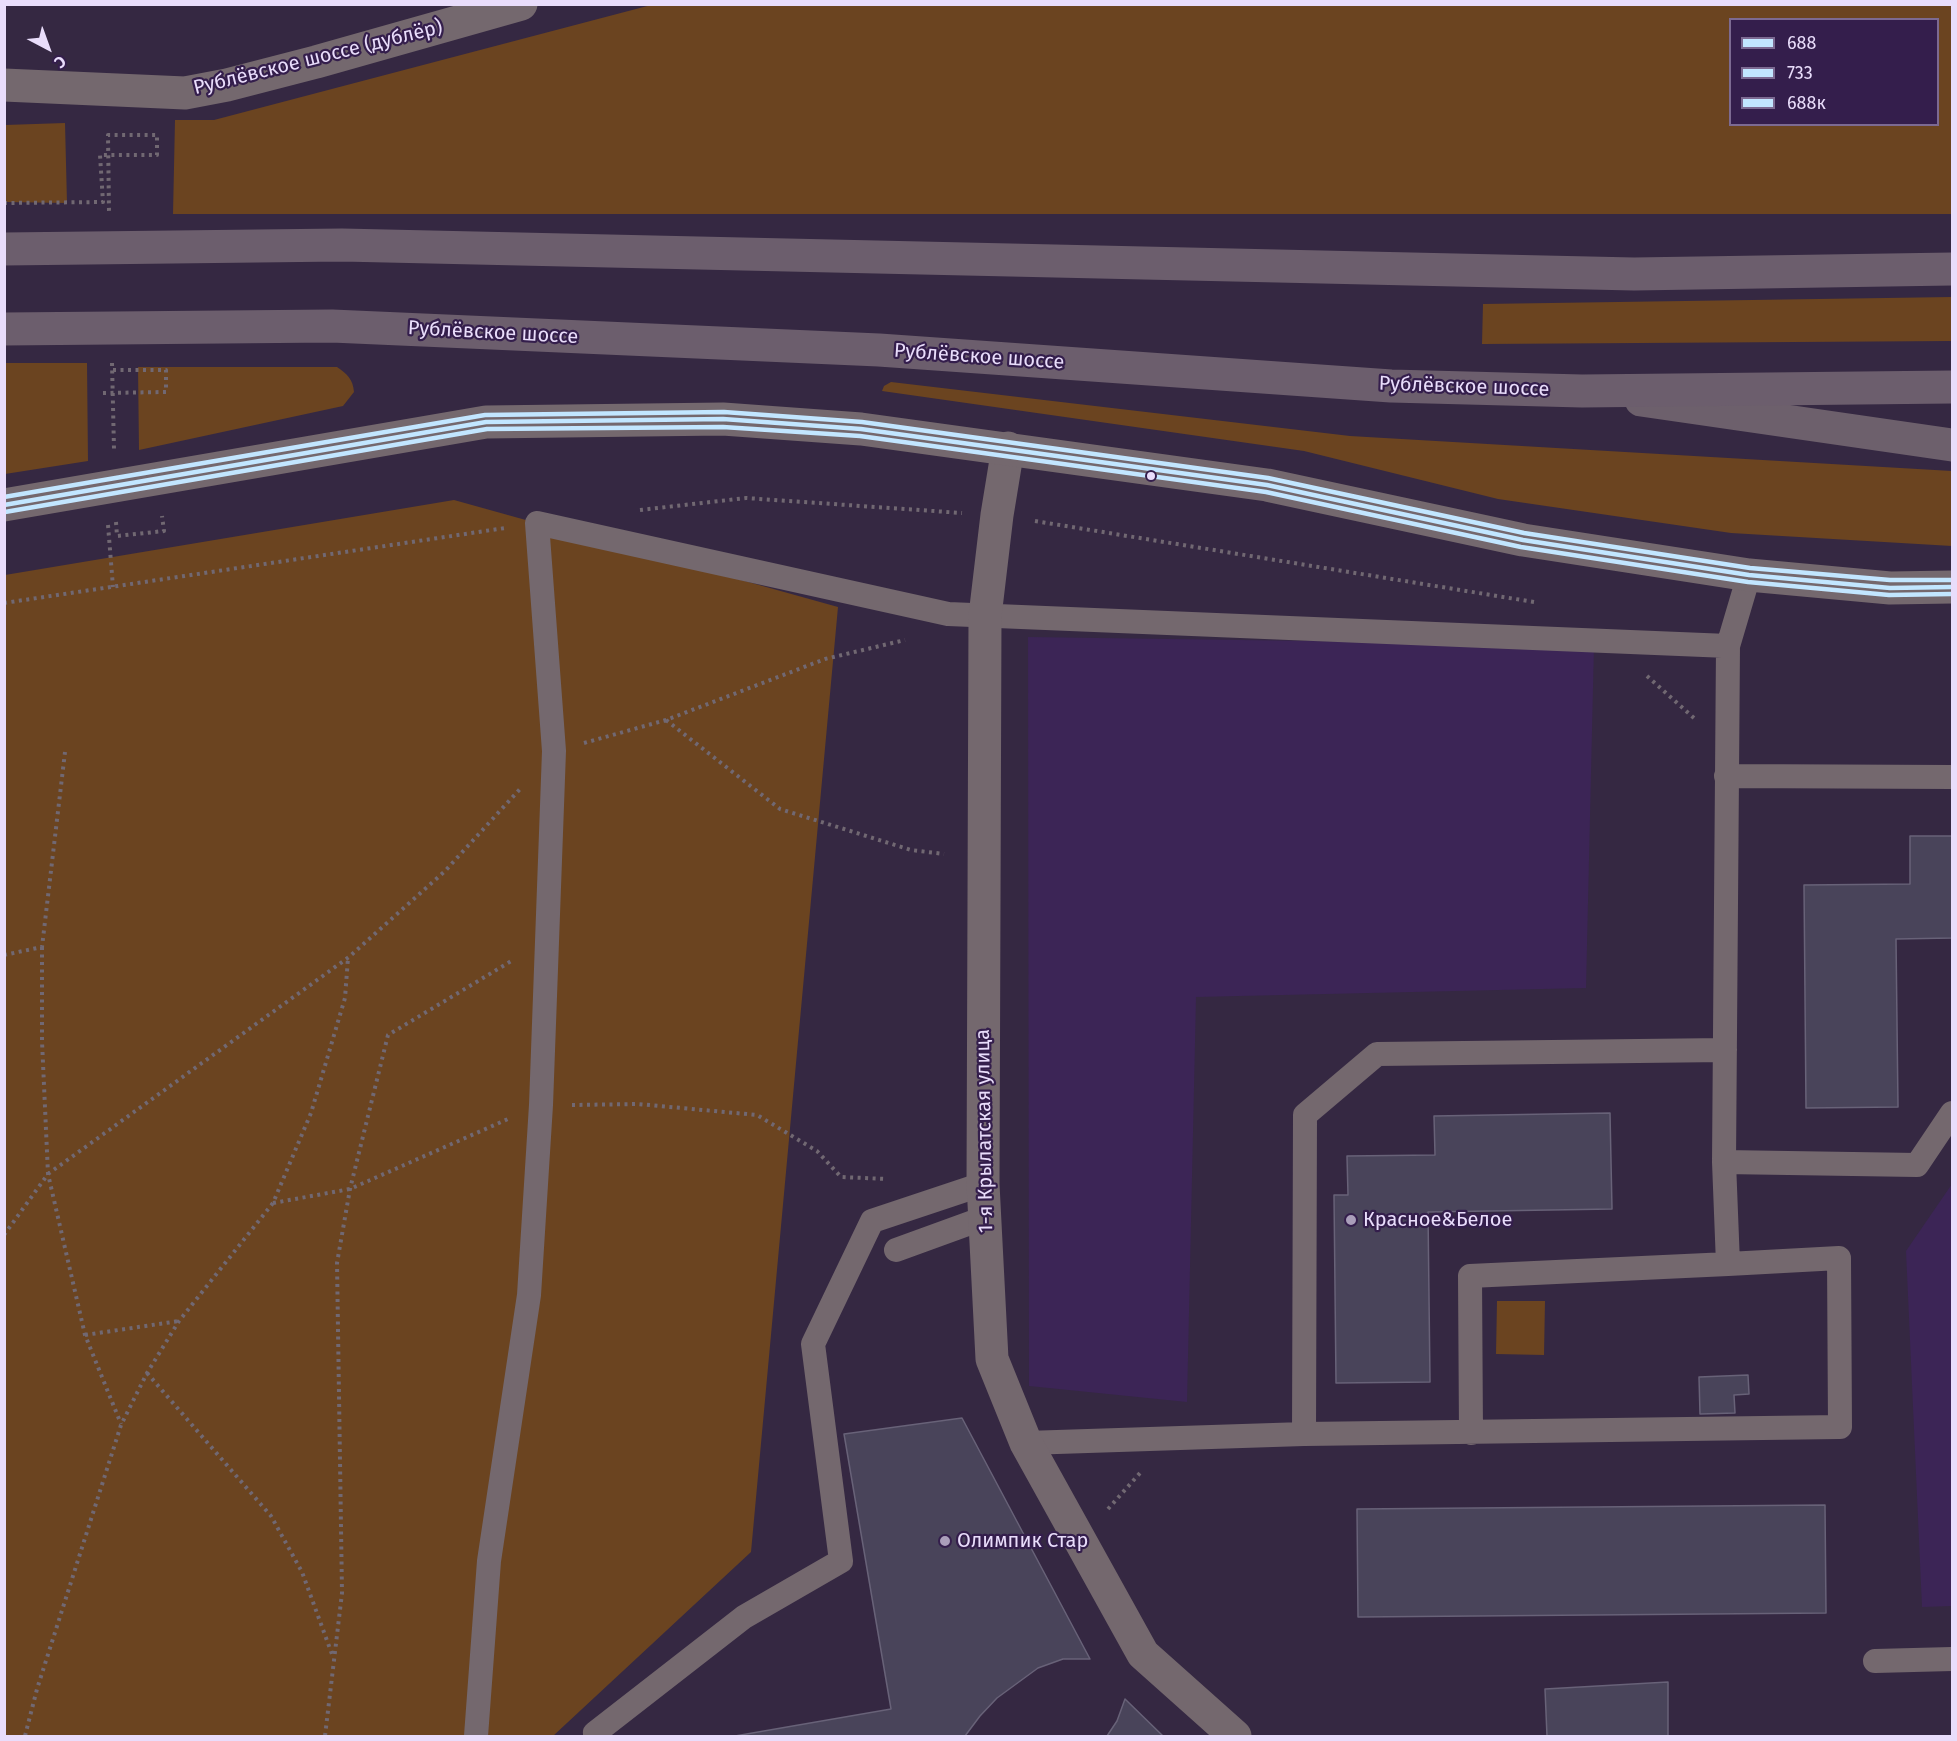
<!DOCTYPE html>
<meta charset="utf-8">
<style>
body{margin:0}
#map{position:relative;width:1957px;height:1741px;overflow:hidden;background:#352842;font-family:"Fira Sans",sans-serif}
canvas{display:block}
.frame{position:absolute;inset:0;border:6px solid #e9ddfb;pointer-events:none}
.legend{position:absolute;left:1729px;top:18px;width:210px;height:108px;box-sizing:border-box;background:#341e4c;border:2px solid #7c6a92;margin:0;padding:8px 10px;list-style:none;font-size:18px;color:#e9ddfb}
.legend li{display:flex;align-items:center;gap:12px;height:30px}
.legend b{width:30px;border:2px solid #7c6a92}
.north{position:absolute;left:18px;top:18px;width:60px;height:60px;-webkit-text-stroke:4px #341e4c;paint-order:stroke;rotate:139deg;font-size:16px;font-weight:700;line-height:24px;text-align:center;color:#e9ddfb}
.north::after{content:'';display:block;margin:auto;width:21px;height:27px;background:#e9ddfb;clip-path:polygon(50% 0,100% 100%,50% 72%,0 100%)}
</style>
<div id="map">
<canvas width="1957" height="1741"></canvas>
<div class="frame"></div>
<ul class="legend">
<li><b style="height:8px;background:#c2e6ff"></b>688</li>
<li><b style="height:8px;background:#c2e6ff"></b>733</li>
<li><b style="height:8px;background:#c2e6ff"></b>688к</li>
</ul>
<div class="north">С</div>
</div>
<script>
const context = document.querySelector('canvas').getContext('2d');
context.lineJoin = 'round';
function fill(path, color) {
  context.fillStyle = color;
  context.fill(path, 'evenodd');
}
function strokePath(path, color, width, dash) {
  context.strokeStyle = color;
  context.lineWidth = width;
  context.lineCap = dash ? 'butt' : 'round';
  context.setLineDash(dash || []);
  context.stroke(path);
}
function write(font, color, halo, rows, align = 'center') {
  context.font = font + ' "Fira Sans",sans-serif';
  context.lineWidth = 4.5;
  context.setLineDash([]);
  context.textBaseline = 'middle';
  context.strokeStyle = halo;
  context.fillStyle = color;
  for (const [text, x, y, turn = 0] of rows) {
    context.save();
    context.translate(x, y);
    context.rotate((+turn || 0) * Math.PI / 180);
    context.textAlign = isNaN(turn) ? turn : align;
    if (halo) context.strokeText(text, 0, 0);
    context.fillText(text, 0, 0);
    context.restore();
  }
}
fill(new Path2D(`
 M1028 637 1594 645 1586 988 1196 997 1187 1402 1029 1386Z
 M1952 1184V1606L1922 1607 1906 1251Z`), '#3c2556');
fill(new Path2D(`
 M655 4 1952 5V214H173L175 120H214ZM1730 20H1938V124H1730Z
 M65 123 67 203 5 202V125Z
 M1952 297V341L1482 344 1483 304Z
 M5 363H87L88 461 5 474Z
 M138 367H337C347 374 353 379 354 392L343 406 139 450Z
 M891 382 1350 436 1952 471V546L1731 533 1498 499 1304 451 882 391 884 386Z
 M454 500 838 607 751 1552 553 1736H5V575Z
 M1497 1301H1545L1544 1355 1496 1354Z`), '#6b4420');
const building = new Path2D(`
 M1910 836H1952V938L1896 939 1898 1107 1806 1108 1804 885 1910 884Z
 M1610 1113 1612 1209 1428 1212 1430 1382 1336 1383 1334 1195H1348L1347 1156 1435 1155 1434 1116Z
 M1748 1375 1749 1394 1734 1395 1735 1413 1700 1414 1699 1377Z
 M962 1418 1090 1659H1063L1038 1668 997 1698 980 1716 965 1736H735L891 1709 844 1434Z
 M1825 1505 1826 1613 1358 1617 1357 1509Z
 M1668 1682V1736H1547L1545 1689Z
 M1125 1699 1163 1736H1107L1117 1721Z`);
fill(building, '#49445a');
strokePath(building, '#686278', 1.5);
strokePath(new Path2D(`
 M4 203 103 202 100 155H157V135H108L109 212
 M112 363 114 449
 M103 393 166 392V370H112
 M640 510 746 498 962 513
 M1035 521 1534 602
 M116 522 117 536 164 531 162 516
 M108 525 113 587
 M4 603 505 528
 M1647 676 1695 719
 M666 720 780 809 911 850 944 854
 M584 743 666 720 825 659 905 640
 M42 947V1041L48 1174 85 1335 121 1424
 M4 955 42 947 65 752
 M572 1105 638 1104 757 1115 817 1151 841 1177 887 1179
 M273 1203 350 1189 508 1119
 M4 1235 48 1174 349 957 445 871 520 789
 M85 1335 179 1321
 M147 1373 271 1516 302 1572 333 1657
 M1108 1509 1140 1473
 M25 1736 37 1689 121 1425 147 1373 179 1321 273 1203 311 1113 345 998 348 958
 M325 1736 342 1593 337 1263 350 1189 388 1035 513 960`), '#716872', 4, [3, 4.5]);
strokePath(new Path2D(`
 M1726 776 1952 777
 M1724 1162 1917 1165 1952 1113
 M896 1250 984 1218
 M1471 1433 1470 1276 1728 1264
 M1304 1434 1305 1115 1377 1054 1725 1050
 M1026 1443 1304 1434 1840 1427 1839 1258 1728 1264 1724 1162 1728 646 1749 575
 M1875 1661 1952 1659
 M476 1736 489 1561 529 1295 541 1105 554 751 537 523 948 614 1728 646
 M596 1736 595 1733 744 1617 841 1561 813 1344 872 1221 983 1184`), '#74686e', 24);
strokePath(new Path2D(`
 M4 85 185 93 227 85 316 62 521 4
 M1008 448 997 515 985 616 983 1184 992 1359 1026 1443 1143 1654 1235 1736`), '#74686e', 33);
strokePath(new Path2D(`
 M4 505 486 422 723 419 861 429 1267 485 1523 540 1749 575 1890 588 1952 587`), '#74686e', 33);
strokePath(new Path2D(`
 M1641 400 1952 445`), '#6d606c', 33);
strokePath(new Path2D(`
 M4 249 342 245 1634 274 1952 269
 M4 329 332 326 879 350 1391 386 1582 391 1952 387`), '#6c5e6d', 33);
strokePath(new Path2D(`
 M4 505 486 422 723 419 861 429 1267 485 1523 540 1749 575 1890 588 1952 587`), '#c2e6ff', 4.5);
strokePath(new Path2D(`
 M5 512 487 429 723 427 860 436 1266 492 1521 547 1748 582 1889 595 1952 594`), '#c2e6ff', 4.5);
strokePath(new Path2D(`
 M4 497 485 415 724 412 862 422 1268 478 1524 533 1750 568 1890 580H1952`), '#c2e6ff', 4.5);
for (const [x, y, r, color] of [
 [1151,476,5,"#e9ddfb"],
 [1351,1220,6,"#aa9eba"],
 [945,1541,6,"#aa9eba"]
]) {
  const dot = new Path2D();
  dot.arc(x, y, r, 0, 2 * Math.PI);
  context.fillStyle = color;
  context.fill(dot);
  strokePath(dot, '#341e4c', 2);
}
write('20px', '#e9ddfb', '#341e4c', [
 ["Рублёвское шоссе (дублёр)",318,58,-14],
 ["Рублёвское шоссе",493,333,3],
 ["Рублёвское шоссе",979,357,4],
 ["Рублёвское шоссе",1464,387,2],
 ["1-я Крылатская улица",985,1131,-91]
]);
write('20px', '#e9ddfb', '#341e4c', [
 ["Красное&Белое",1363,1220],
 ["Олимпик Стар",957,1541]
], 'left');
</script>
